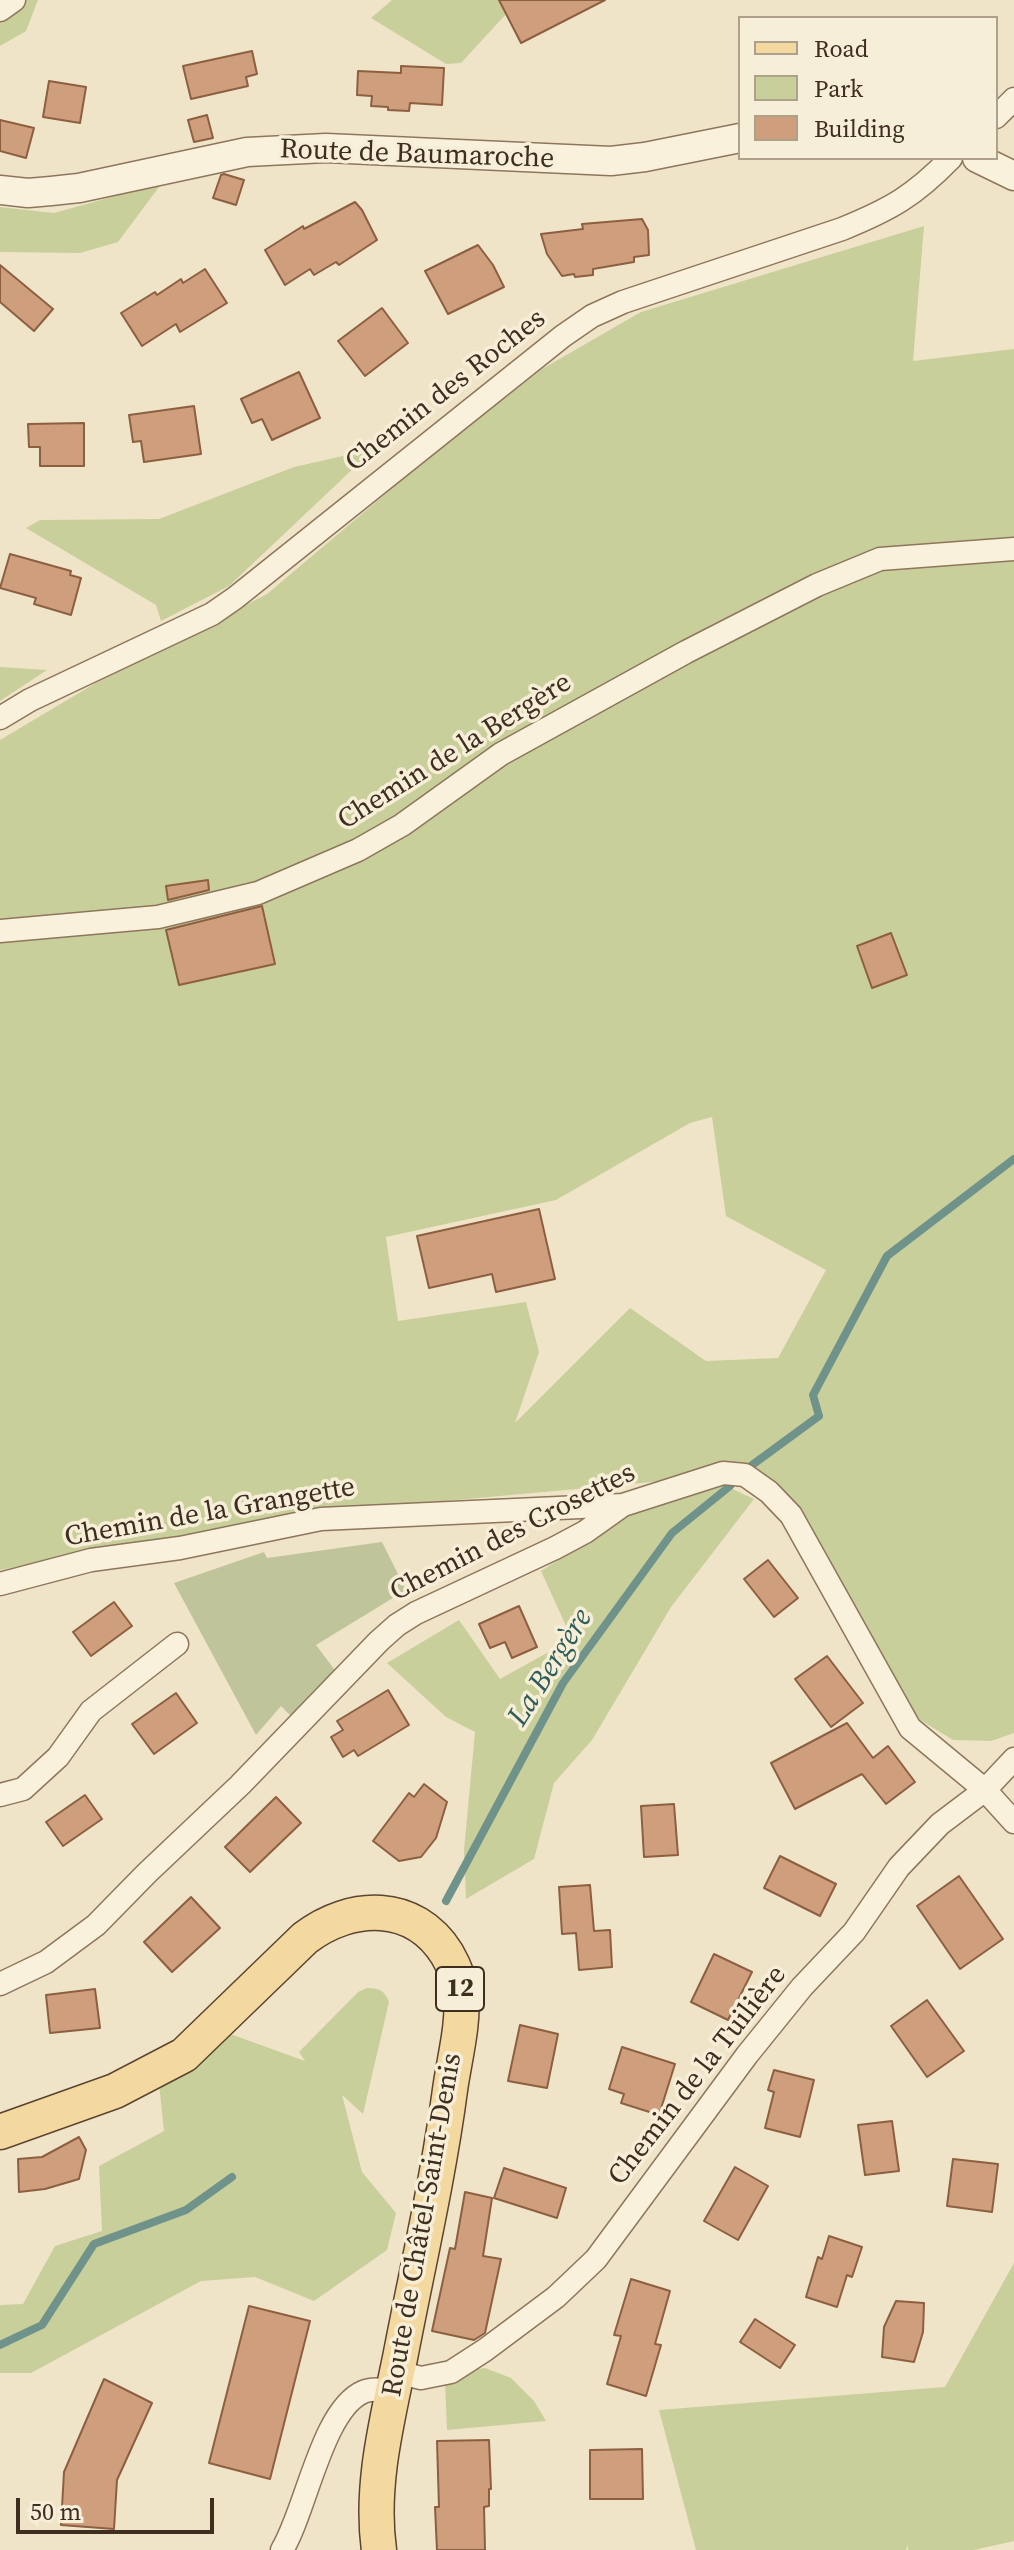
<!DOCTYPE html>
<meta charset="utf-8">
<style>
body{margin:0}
#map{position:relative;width:1014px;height:2550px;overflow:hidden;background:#f0e4c8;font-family:"Source Serif 4",serif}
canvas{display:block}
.legend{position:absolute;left:738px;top:16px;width:260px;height:144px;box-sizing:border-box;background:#f7eed8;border:2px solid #ada18e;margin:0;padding:10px 14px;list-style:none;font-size:24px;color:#3d2e20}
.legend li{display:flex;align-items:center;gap:16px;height:40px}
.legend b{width:40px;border:2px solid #ada18e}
.scale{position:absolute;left:16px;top:2498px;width:198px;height:36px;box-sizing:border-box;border:4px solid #3d2e20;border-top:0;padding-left:10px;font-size:24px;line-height:28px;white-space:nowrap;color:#3d2e20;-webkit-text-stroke:6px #f7eed8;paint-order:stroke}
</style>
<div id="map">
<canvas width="1014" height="2550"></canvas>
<ul class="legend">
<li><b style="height:10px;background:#f3d9a0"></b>Road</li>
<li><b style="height:22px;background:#c9cf9b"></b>Park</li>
<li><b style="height:22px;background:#cf9f7d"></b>Building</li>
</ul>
<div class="scale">50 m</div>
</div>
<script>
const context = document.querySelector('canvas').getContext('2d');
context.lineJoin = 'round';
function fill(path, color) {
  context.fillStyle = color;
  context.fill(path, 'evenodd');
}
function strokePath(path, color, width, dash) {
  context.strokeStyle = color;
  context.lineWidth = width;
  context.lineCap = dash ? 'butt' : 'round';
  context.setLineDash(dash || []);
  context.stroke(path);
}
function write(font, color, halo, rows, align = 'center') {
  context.font = font + ' "Source Serif 4",serif';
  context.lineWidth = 7;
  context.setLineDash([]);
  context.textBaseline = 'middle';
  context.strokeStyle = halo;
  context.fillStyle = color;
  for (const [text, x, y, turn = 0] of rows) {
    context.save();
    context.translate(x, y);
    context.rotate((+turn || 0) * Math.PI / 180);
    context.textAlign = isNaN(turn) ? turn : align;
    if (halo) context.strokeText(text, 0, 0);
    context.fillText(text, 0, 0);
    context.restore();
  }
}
fill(new Path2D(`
 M0 0H38L26 31 0 46Z
 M392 0H519L461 63 446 64 371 18Z
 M162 183 118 242 80 253 0 252V207L54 213Z
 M924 226 913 361 1014 349V1733L991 1741 953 1740 917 1718 839 1580 791 1503 725 1465 653 1482 325 1512 93 1551 0 1570V740L99 681 267 594 434 453 542 369 641 312ZM712 1117 726 1216 826 1270 778 1358 706 1361 630 1308 515 1423 539 1352 526 1302 398 1321 386 1237 556 1200 690 1123Z
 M374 449 229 586 161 621 156 605 26 528 40 520 159 519 294 467Z
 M0 667 47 670 0 701Z
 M724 1485 754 1499 671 1607 592 1740 554 1783 534 1859 466 1899 464 1850 475 1732 446 1717 387 1663 459 1620 500 1679 572 1639 541 1571 627 1516Z
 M367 1988C380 1988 385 1991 389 2002L363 2114 342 2095 362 2172 396 2213 387 2250 314 2301 255 2277 201 2281 31 2373H0V2305L23 2304 55 2246 102 2231 99 2166 164 2131 158 2075 222 2031 305 2061 299 2052 358 1992Z
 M1014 2263V2541L974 2550H908V2545L906 2550H696L659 2410 945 2387Z
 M485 2368 511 2378 534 2401 546 2421 447 2430 445 2382 463 2371Z`), '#c9cf9b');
fill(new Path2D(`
 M382 1542 406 1590 316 1645 337 1673 293 1718 281 1706 256 1735 174 1583 264 1552 267 1558Z`), '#bfc49a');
strokePath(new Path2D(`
 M748 1468 819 1416 813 1395 887 1256 1014 1159
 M446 1901 563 1683 672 1533 730 1486
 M0 2345 42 2325 94 2244 186 2210 232 2177`), '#6f938a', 8);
const building = new Path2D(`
 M499 0H605L521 43Z
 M252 51 257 74 246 77 248 86 191 99 183 66Z
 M401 66 444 68 442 105 410 103 409 111 388 110V107L371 106 372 96 357 95 358 71 401 73Z
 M49 81 86 87 80 123 43 117Z
 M207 115 213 138 194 142 188 120Z
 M0 120 34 128 26 158 0 151Z
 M224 174 244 180 236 205 213 198 221 175Z
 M355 202 362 210 377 240 339 265 336 262 314 275 310 269 285 285 265 250 303 226 304 229Z
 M642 219 648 230 649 255 634 257V262L593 269V275L575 277 574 274 562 276 547 254 541 234 583 229 582 224Z
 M478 245 493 265 504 287 448 314 425 271Z
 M0 265 53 309 34 331 0 302Z
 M205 269 227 303 180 332 176 324 142 346 121 313 155 292 157 295 181 279 183 283Z
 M382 308 408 343 365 376 338 341Z
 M299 372 320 418 272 440 262 419 252 423 241 399Z
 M194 406 201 454 144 462 141 441 133 442 129 415Z
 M84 423V466H40V447H29L28 424Z
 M10 554 71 571 70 575 81 578 71 615 34 604 36 598 0 588Z
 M208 880 209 890 168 900 166 886Z
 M262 906 275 964 179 985 166 930Z
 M891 933 907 975 872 988 857 946Z
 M539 1209 555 1279 496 1292 492 1274 429 1288 417 1236Z
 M768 1560 798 1598 774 1617 744 1579Z
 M114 1602 132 1626 91 1656 73 1632Z
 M519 1606 537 1647 512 1658 505 1642 490 1648 479 1624Z
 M827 1656 863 1703 831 1727 795 1679Z
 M388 1690 409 1725 358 1756 354 1750 343 1757 331 1737 343 1730 337 1721Z
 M176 1693 197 1723 154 1754 132 1724Z
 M847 1723 873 1758 888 1746 915 1782 886 1804 862 1774 795 1809 771 1763Z
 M424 1784 447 1802 436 1838 421 1857 399 1861 373 1841 409 1793 414 1797Z
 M85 1795 102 1819 63 1846 46 1822Z
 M276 1797 301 1823 250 1872 225 1847Z
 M674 1804 678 1855 644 1857 641 1806Z
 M780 1856 836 1884 820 1916 764 1888Z
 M959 1876 1003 1939 960 1969 917 1906Z
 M590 1885 594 1931 610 1930 612 1967 579 1970 576 1933 562 1934 559 1887Z
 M191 1897 220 1928 172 1972 144 1942Z
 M714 1954 752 1972 728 2020 691 2002Z
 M95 1989 100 2028 50 2033 46 1995Z
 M927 2000 964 2051 927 2077 891 2026Z
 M520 2025 558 2034 547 2088 508 2081Z
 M622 2047 675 2064 659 2115 621 2103 624 2094 609 2089Z
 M774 2070 814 2080 800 2137 765 2128 774 2092 768 2090Z
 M892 2121 899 2171 865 2175 858 2125Z
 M79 2137 86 2150 79 2179 45 2189 19 2192 18 2159 42 2157Z
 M953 2159 998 2164 992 2212 947 2206Z
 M735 2167 768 2186 738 2240 704 2221Z
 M504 2168 566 2188 557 2218 494 2198Z
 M465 2192 492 2198 483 2256 501 2259 485 2333 474 2340 432 2331 450 2248 455 2249Z
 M829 2236 862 2247 852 2277 847 2275 837 2307 806 2297 818 2257 822 2259Z
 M631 2279 670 2291 655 2344 661 2345 646 2396 607 2384 621 2336 614 2335Z
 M896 2301 924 2303 923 2332 914 2362 882 2357 884 2327Z
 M249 2306 310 2321 270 2479 209 2463Z
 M755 2319 795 2345 780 2368 740 2342Z
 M104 2379 152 2403 117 2480 114 2529 61 2525 64 2472Z
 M489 2440 491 2489H489V2506L484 2507 485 2550H437L435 2507H439L437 2441Z
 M642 2449 643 2499H590V2450Z`);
fill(building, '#cf9f7d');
strokePath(building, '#8d5f41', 2);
const minor = new Path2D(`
 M0 10 14 0
 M996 117 1014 99
 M0 718 30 700 212 614 235 598 563 336 592 316 623 302 842 229C891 209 914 196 951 158
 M0 931 158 917 258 893 358 850 402 825 501 754 686 652 817 585 880 559 1014 549
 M0 1584 91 1560 180 1548 321 1519 623 1505
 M0 1795 23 1789 58 1757 91 1711 177 1644
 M0 1984 46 1962 96 1925 147 1873 240 1785 379 1641 397 1625 416 1613 555 1548 585 1532 623 1505 723 1473 745 1475 769 1492 791 1515 910 1728 985 1790 1014 1822
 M397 2372 421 2378 451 2372 485 2350 556 2297 596 2259 747 2055 802 1987 854 1932 899 1867 940 1824 985 1790 1014 1759
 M282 2550C306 2511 322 2410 363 2392 372 2388 383 2390 393 2391`);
const tertiary = new Path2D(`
 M977 158 1014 176
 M0 190 28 193 51 191 79 188 247 152 326 148 611 161 645 157 740 138`);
const primary = new Path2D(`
 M0 2132 115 2091 184 2055 305 1938C351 1903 414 1901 447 1954 454 1966 460 1980 461 1994 464 2025 454 2060 450 2090 438 2180 417 2269 400 2358 387 2421 370 2486 379 2550`);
strokePath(minor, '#8d765c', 25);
strokePath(tertiary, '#8d765c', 31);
strokePath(primary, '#5b4430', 37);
strokePath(minor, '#faf1dc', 22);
strokePath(tertiary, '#faf1dc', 28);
strokePath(primary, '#f3d9a0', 34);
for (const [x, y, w] of [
 [460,1989,48]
]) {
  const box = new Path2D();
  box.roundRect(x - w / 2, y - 22, w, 44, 6);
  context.fillStyle = '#f7eed8';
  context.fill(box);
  strokePath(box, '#3d2e20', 2);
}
write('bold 26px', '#3d2e20', null, [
 ["12",460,1989]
]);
write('28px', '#3d2e20', '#f7eed8', [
 ["Route de Baumaroche",417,155,2],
 ["Chemin des Roches",446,391,-38],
 ["Chemin de la Bergère",455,752,-32],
 ["Chemin de la Grangette",210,1513,-10],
 ["Chemin des Crosettes",513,1533,-27],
 ["Chemin de la Tuilière",698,2076,-52],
 ["Route de Châtel-Saint-Denis",423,2225,-80]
]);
write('italic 30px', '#2f5d5a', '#f7eed8', [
 ["La Bergère",551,1668,-58]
]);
</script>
